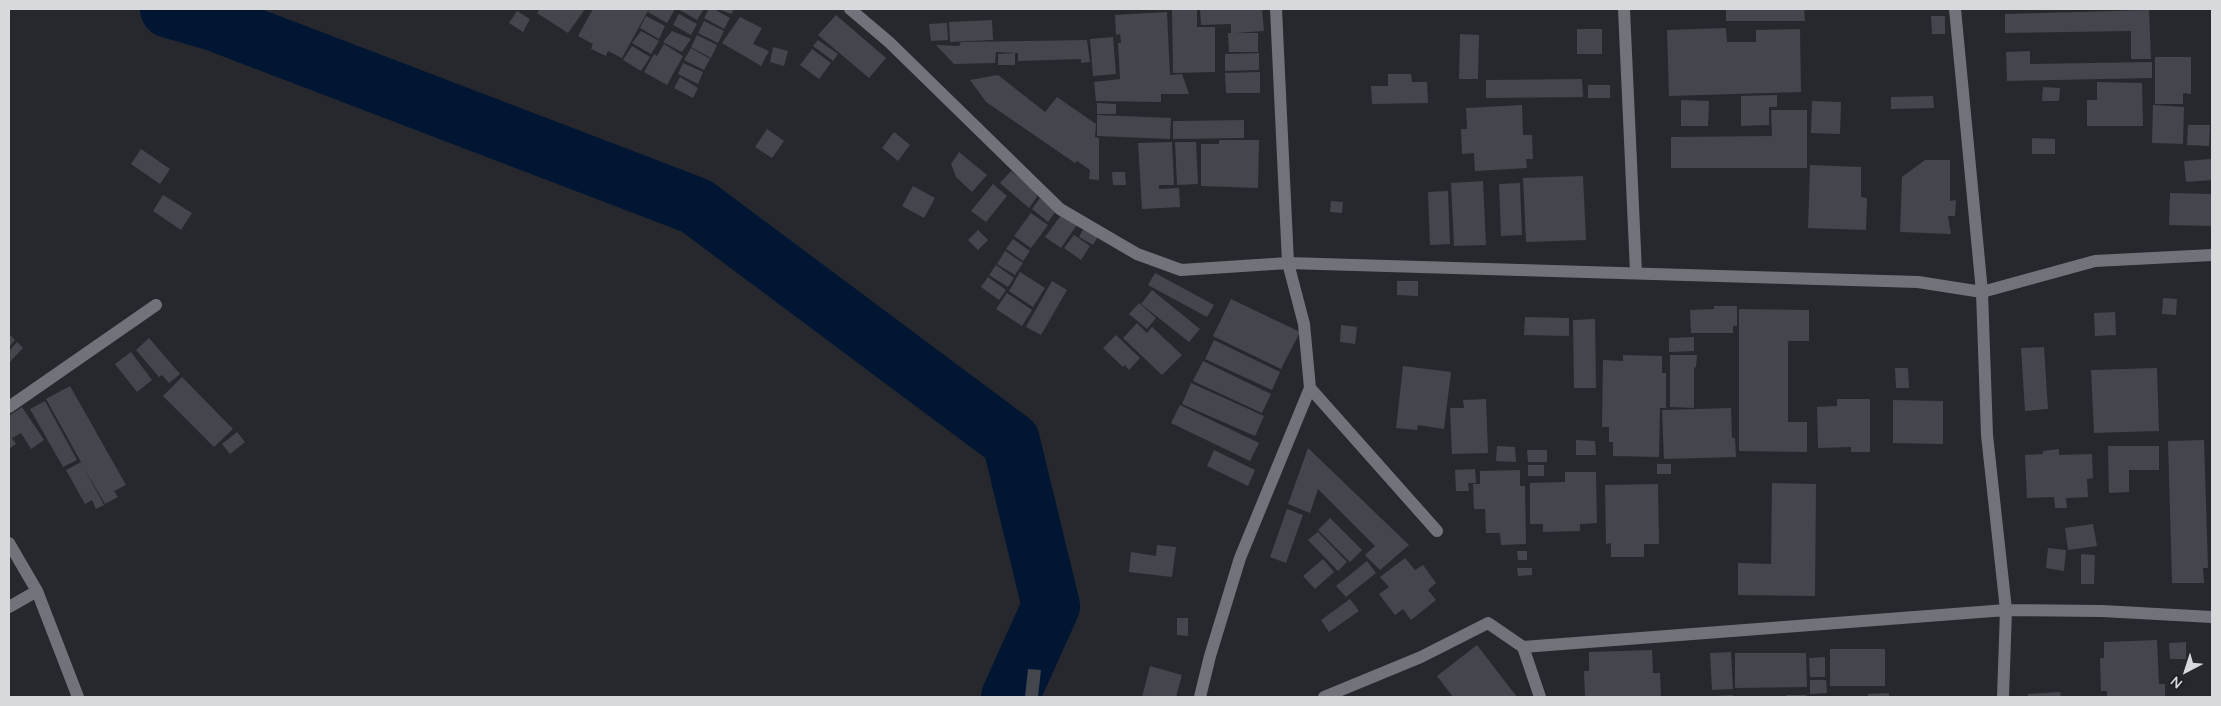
<!DOCTYPE html>
<style>
body{margin:0}
#map{position:relative;width:2221px;height:706px;overflow:hidden;background:#26282e;font-family:Quicksand,sans-serif}
canvas{display:block}
.frame{position:absolute;inset:0;border:10px solid #d8d9dd;pointer-events:none}
.north{position:absolute;left:2161px;top:646px;width:50px;height:50px;-webkit-text-stroke:4px #1d1e25;paint-order:stroke;rotate:220deg;font-size:14px;font-weight:700;line-height:20px;text-align:center;color:#d8d9dd}
.north::after{content:'';display:block;margin:auto;width:18px;height:22px;background:#d8d9dd;clip-path:polygon(50% 0,100% 100%,50% 72%,0 100%)}
</style>
<div id="map">
<canvas width="2221" height="706"></canvas>
<div class="frame"></div>
<div class="north">N</div>
</div>
<script>
const context = document.querySelector('canvas').getContext('2d');
context.lineJoin = 'round';
function strokePath(path, color, width, dash) {
  context.strokeStyle = color;
  context.lineWidth = width;
  context.lineCap = dash ? 'butt' : 'round';
  context.setLineDash(dash || []);
  context.stroke(path);
}
function fill(path, color) {
  context.fillStyle = color;
  context.fill(path, 'evenodd');
}
strokePath(new Path2D(`
 M169 9 214 22 696 206 1011 441 1051 606 1010 697`), '#001633', 58);
fill(new Path2D(`
 M540 9H585L568 33 537 13Z
 M593 9H649L622 58 608 51 606 56 591 49 593 44 578 36Z
 M650 9H675L667 23 648 12Z
 M681 9H704L697 20 680 10Z
 M709 9H714L730 18 724 29 704 18Z
 M718 9H734L731 14Z
 M1200 9H1262L1264 31 1236 33H1258V52H1229L1228 33H1231V24L1201 25Z
 M1726 9H1804L1805 21H1726Z
 M1172 10H1197V27H1215V72L1173 73Z
 M2149 10 2151 59H2131V31L2005 33V14Z
 M517 11 530 19 523 32 509 23Z
 M1167 12 1170 75 1182 74 1189 94H1161V102H1159L1096 101 1094 82 1120 79 1118 43H1121L1120 34 1116 35 1115 15Z
 M679 14 697 24 691 35 673 25Z
 M836 15 886 58 869 78 818 35Z
 M646 16 665 26 659 39 640 28Z
 M1931 16H1945V34H1932Z
 M740 17 762 28 753 44 769 51 761 66 722 43Z
 M992 20 993 40 950 42 949 22Z
 M704 21 724 31 718 43 698 33Z
 M947 23 948 40 931 41 929 24Z
 M1726 28 1727 42H1756V30L1800 29 1801 92 1669 96 1667 30Z
 M1577 29H1602V54H1577Z
 M641 31 659 41 651 54 632 43Z
 M672 31 691 39 682 52 663 42Z
 M1460 34 1479 35 1478 79H1459Z
 M697 35 717 45 711 58 691 47Z
 M1113 37 1116 74 1093 76 1090 39Z
 M818 40 838 54 833 61 813 46Z
 M1087 40 1090 62 1081 63V59L1018 61V53L996 52 995 63 954 64 936 45 959 46 961 42Z
 M664 44 683 56 667 85 644 72 654 54 657 56Z
 M632 46 650 57 641 71 623 60Z
 M773 47 788 51 784 66 770 62Z
 M691 48 710 59 704 70 684 60Z
 M812 49 831 63 819 79 800 65Z
 M2030 51V64L2152 62V78L2007 81 2006 52Z
 M1015 53V65H998V54Z
 M1259 53V70L1225 71V54Z
 M2155 57H2191V94L2183 93V104H2155Z
 M683 63 703 72 698 84 678 74Z
 M1260 72V93H1226L1225 73Z
 M1388 74H1411L1412 82H1427L1428 103 1372 104 1371 86H1388Z
 M998 75 1045 112 1057 97 1096 124 1095 137 1099 138V180L1089 179 1090 170 1077 161 1075 163 986 102 970 80Z
 M680 77 698 88 693 98 674 88Z
 M1582 79 1583 97 1486 98V80Z
 M2097 82 2142 83 2143 126H2087V100H2097Z
 M1588 85H1610V98H1588Z
 M2043 87 2060 88 2059 101H2042Z
 M1777 95V107H1769V125L1741 126V96Z
 M1933 96 1934 108 1891 109V97Z
 M1681 100 1709 101 1708 126H1681Z
 M1812 101 1841 102 1840 134 1811 133Z
 M1097 103 1116 104V114H1097Z
 M1522 105 1523 135H1532L1533 159H1526L1527 168 1475 171 1474 153 1462 154 1461 129H1467L1466 108Z
 M2153 105 2184 107 2183 144 2152 143Z
 M1771 110H1807V168H1671V137L1772 136Z
 M1097 115 1171 118 1170 139 1097 136Z
 M1244 120V138L1173 139V121Z
 M2188 125H2210L2209 146 2187 145Z
 M767 129 784 141 772 158 755 147Z
 M894 132 910 145 898 161 882 148Z
 M2032 138 2055 139V154H2032Z
 M1219 140H1259L1258 188 1201 186V144H1219Z
 M1172 142 1174 185H1159V189L1179 188 1180 207 1142 209 1138 143Z
 M1175 142H1196L1198 184 1177 185Z
 M141 149 170 169 160 184 131 164Z
 M959 152 987 175 972 192 956 177 951 164Z
 M2212 159V180L2186 182 2184 161Z
 M1925 160H1950V201L1956 200 1955 216H1948L1951 234 1900 232 1902 177Z
 M1810 165 1861 167V197L1867 198 1866 230 1808 228Z
 M1011 171 1036 191 1037 197 1029 208 1000 183Z
 M1112 172H1125L1126 185H1113Z
 M1583 176 1586 240 1526 242 1523 178Z
 M1483 181 1486 245 1454 246 1451 183Z
 M1520 183 1522 235 1501 236 1499 184Z
 M993 184 1007 196 986 222 971 211Z
 M913 186 935 198 924 218 902 206Z
 M1448 191 1450 244 1430 245 1428 192Z
 M2170 193 2212 194V226L2169 225Z
 M163 195 192 213 181 230 153 211Z
 M1040 198 1056 211 1048 222 1032 209Z
 M1331 201 1343 202 1342 213 1330 212Z
 M1031 213 1048 225 1031 248 1014 236Z
 M1062 214 1077 225 1061 248 1045 237Z
 M1085 226 1099 235 1093 245 1079 237Z
 M978 230 988 240 978 250 968 240Z
 M1074 235 1090 246 1081 260 1064 248Z
 M1013 239 1030 251 1023 261 1006 249Z
 M1005 251 1023 263 1015 275 997 264Z
 M996 265 1014 278 1008 287 989 275Z
 M1020 272 1045 288 1033 307 1009 291Z
 M1155 273 1214 305 1207 317 1148 285Z
 M988 277 1006 290 999 300 981 287Z
 M1052 281 1067 290 1041 335 1026 327Z
 M1397 281H1418V296L1397 295Z
 M1152 290 1200 329 1189 342 1141 304Z
 M1007 293 1032 310 1022 326 996 309Z
 M2163 298 2177 299 2176 315 2162 314Z
 M1231 299 1300 332 1281 369 1213 336Z
 M1139 303 1156 318 1147 329 1129 314Z
 M1714 306H1737V326H1733V333H1691L1690 310 1714 309Z
 M1739 309 1809 310V341H1788V422H1807V452L1739 451Z
 M2115 312 2116 335 2095 336 2094 313Z
 M1525 317 1569 318V336L1524 335Z
 M1595 319 1596 388H1574L1573 320Z
 M1137 323 1147 333 1152 327 1182 355 1162 375 1123 338Z
 M1341 325 1357 327 1355 344 1340 342Z
 M9 334 15 340 9 347Z
 M1116 335 1140 358 1129 370 1125 365 1123 367 1103 348Z
 M1694 337V351L1669 352V338Z
 M149 338 180 374 169 383 162 375 159 377 136 350Z
 M1214 340 1280 372 1272 390 1205 359Z
 M17 342 23 348 9 363V351Z
 M2044 347 2048 409 2025 411 2021 348Z
 M131 352 152 380 137 392 115 364Z
 M1623 355 1662 356V373H1666V408H1660L1659 457 1613 456V442H1609V427H1602L1603 360 1623 361Z
 M1670 355H1697L1696 367 1694 368V408L1670 407Z
 M1203 361 1271 394 1262 413 1193 381Z
 M1403 366 1451 372 1444 429 1418 425 1417 430 1396 428Z
 M1895 368H1908L1909 388H1896Z
 M2157 368 2159 431 2094 433 2091 370Z
 M182 377 233 429 214 447 163 396Z
 M1191 383 1264 416 1255 436 1182 404Z
 M70 386 126 485 114 491 118 497 105 504 84 468 104 505 96 509 92 500 85 504 66 470 81 462 46 399Z
 M1486 399 1488 453 1452 454 1450 408H1464L1463 400Z
 M1837 399H1870V452H1851V447L1818 448 1817 407 1837 406Z
 M1893 400 1943 401V444L1893 443Z
 M45 401 77 460 63 467 30 409Z
 M1180 405 1259 443 1250 461 1171 423Z
 M22 407 44 440 31 449 21 433 12 438 16 444 9 449V416Z
 M1731 408 1732 438H1735L1736 457 1664 459 1662 410Z
 M237 432 245 442 230 454 222 444Z
 M1576 440 1595 441 1596 455H1576Z
 M2204 440 2208 568H2203L2204 583H2172L2168 441Z
 M1497 446 1515 447 1516 462 1496 461Z
 M2108 446H2159V470H2129V492L2109 493Z
 M1308 448 1409 545 1380 570 1365 555 1375 546 1318 489 1310 513 1288 504Z
 M2059 449V455L2092 454 2093 478 2087 479 2088 497 2066 498 2067 508H2055L2054 497 2027 498 2025 455 2043 454V451Z
 M1214 450 1255 470 1248 486 1207 466Z
 M1527 450H1547V462H1528Z
 M1657 464H1671V474H1657Z
 M1528 465H1544V476H1528Z
 M1475 469 1476 483H1468L1469 491H1456L1455 470Z
 M1520 470V486H1525L1526 544 1501 545 1500 533H1486L1485 509H1474L1473 484H1480V471Z
 M1565 472H1596L1597 523 1580 524V531L1543 532V524H1530V483L1565 482Z
 M1772 483 1816 484 1815 596 1738 595V563L1771 564Z
 M1658 484 1659 544H1644V557H1611V543L1606 544 1605 485Z
 M1287 509 1303 515 1286 563 1270 557Z
 M1330 518 1362 550 1350 562 1318 530Z
 M2093 524 2097 546 2068 550 2065 528Z
 M1318 532 1347 562 1338 571 1308 540Z
 M1157 545 1176 547 1172 577 1129 572 1131 552 1156 556Z
 M2048 548 2066 550 2064 571 2046 568Z
 M1517 551H1527V560H1518Z
 M2081 554 2095 555 2094 584H2081Z
 M1405 558 1415 570 1423 565 1436 583 1428 590 1436 600 1411 620 1403 609 1395 615 1379 594 1389 587 1380 577Z
 M1323 559 1334 572 1315 589 1303 576Z
 M1367 561 1376 573 1346 597 1336 586Z
 M1517 568H1532V575L1518 576Z
 M1350 599 1359 611 1329 632 1321 620Z
 M1177 618H1188V636L1177 635Z
 M2157 640 2159 684H2165V697H2107V691H2101L2100 658H2104V642Z
 M2186 642V659H2170L2169 643Z
 M1477 645 1517 697H1453L1437 676Z
 M1830 649H1885V686H1830Z
 M1652 650 1653 673H1660L1661 697H1585L1584 671H1589V652Z
 M1731 652 1733 689 1712 690 1710 653Z
 M1735 653H1806L1807 687 1735 688Z
 M1825 657V677H1810L1809 658Z
 M1150 666 1182 675 1176 697H1142Z
 M1028 669 1041 670 1038 697H1025Z
 M1810 680H1826L1827 693 1810 694Z
 M2060 692 2061 697H2028V694Z
 M1889 693V697H1868V694Z
 M1733 695V697H1713V696Z
 M1786 695H1806L1807 697H1786Z`), '#44464d');
strokePath(new Path2D(`
 M850 9 889 42 1060 209 1137 254 1181 270 1288 263 1304 324 1310 388 1437 531
 M1276 9 1288 263 1918 282 1982 292 2095 261 2212 255
 M1624 9 1636 272
 M1955 9 1982 292 1987 435 2006 610 2003 697
 M9 407 156 305
 M9 543 37 591 78 697
 M9 607 37 591
 M1523 647 2006 610 2102 611 2212 617
 M1200 697 1210 656 1240 558 1310 388
 M1324 697 1421 657 1488 623 1523 647 1540 697`), '#71737b', 12);
</script>
